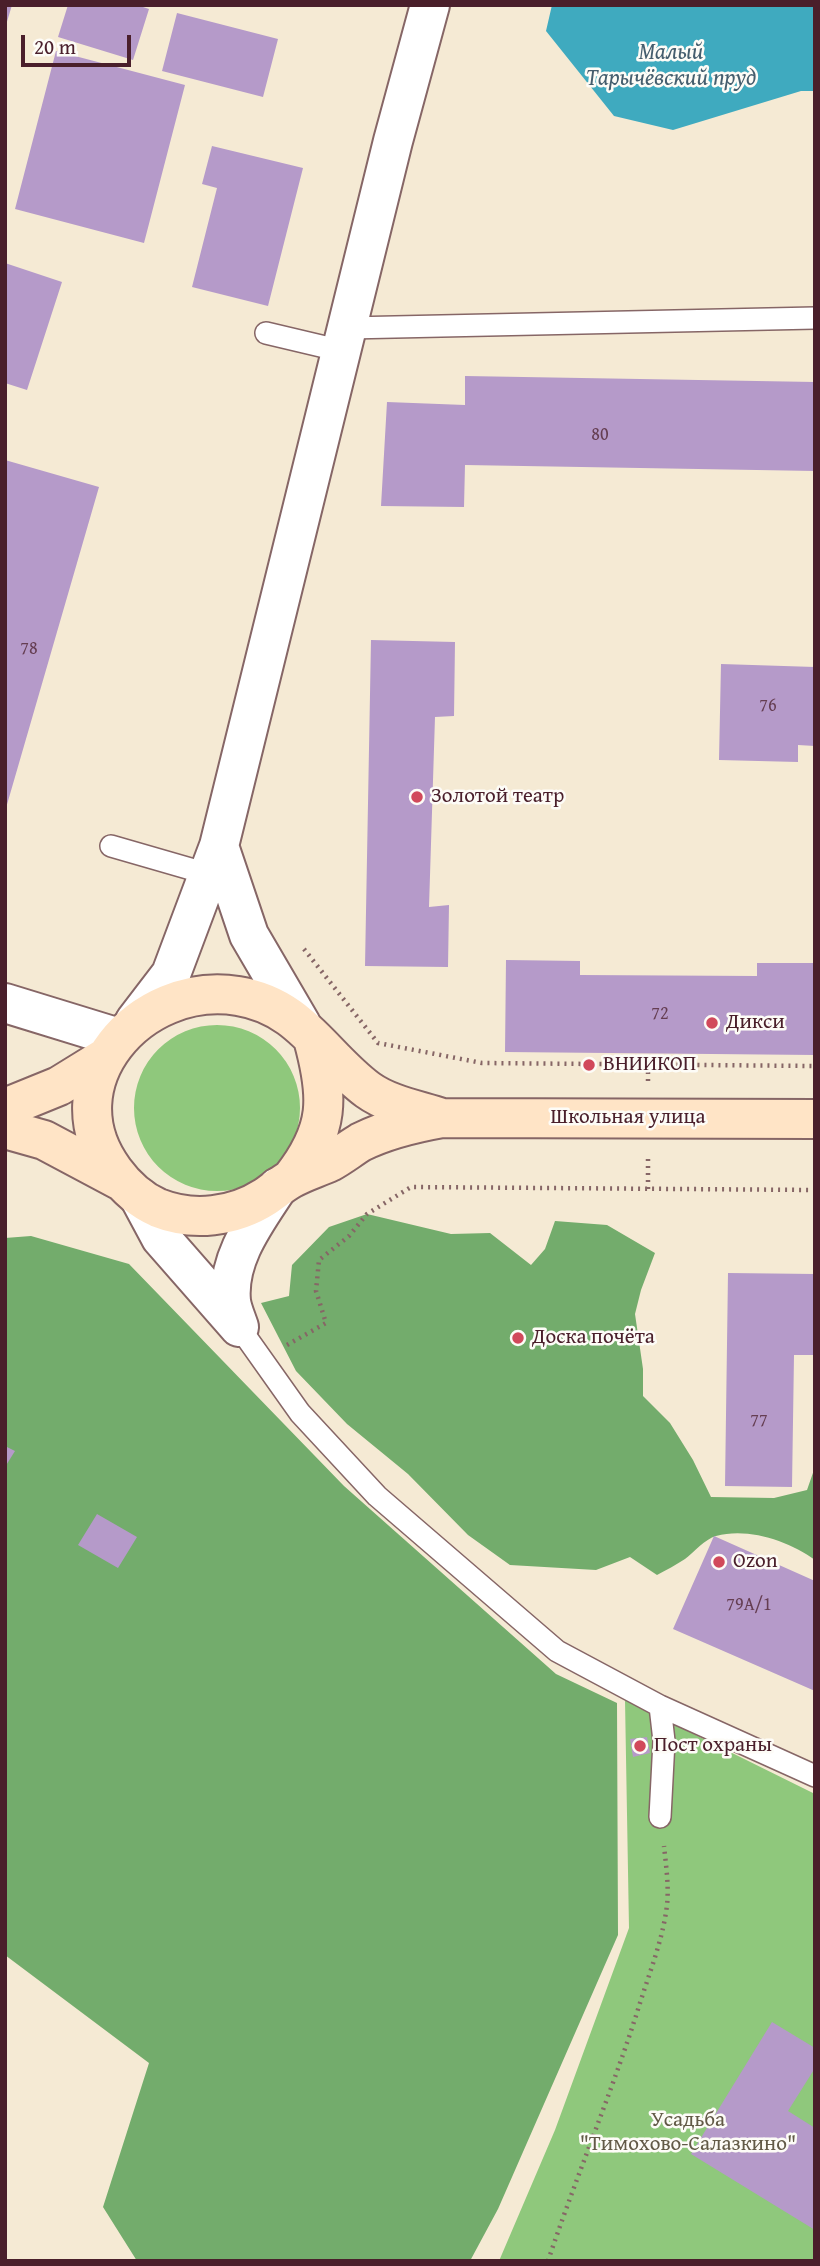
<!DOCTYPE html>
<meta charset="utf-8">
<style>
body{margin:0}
#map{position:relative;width:820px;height:2266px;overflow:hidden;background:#f5ead4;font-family:"Gentium Book Plus",serif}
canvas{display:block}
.frame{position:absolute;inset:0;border:7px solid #4a1f2b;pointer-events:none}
.scale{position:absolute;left:21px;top:35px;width:110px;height:32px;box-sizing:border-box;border:4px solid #4a1f2b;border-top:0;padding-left:9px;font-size:21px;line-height:24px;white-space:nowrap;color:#4a1f2b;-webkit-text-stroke:5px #fdfcf7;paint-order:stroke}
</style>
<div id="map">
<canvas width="820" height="2266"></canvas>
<div class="frame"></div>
<div class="scale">20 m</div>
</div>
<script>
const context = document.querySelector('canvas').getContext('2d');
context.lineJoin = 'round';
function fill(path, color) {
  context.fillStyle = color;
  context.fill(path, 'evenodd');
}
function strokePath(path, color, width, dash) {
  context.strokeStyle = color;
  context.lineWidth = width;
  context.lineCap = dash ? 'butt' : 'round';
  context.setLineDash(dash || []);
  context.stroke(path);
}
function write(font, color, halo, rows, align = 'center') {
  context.font = font + ' "Gentium Book Plus",serif';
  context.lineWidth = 5;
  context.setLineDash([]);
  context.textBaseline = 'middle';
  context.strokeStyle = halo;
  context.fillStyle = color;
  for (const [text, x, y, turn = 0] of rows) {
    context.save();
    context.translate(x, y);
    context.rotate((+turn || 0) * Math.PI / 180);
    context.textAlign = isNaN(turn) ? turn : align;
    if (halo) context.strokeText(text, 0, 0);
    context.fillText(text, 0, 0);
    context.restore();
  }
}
fill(new Path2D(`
 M134 1108a83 83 0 1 1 166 0a83 83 0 1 1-166 0Z
 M625 1700 815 1794V2261H499L555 2130 629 1928Z`), '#8fc87c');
fill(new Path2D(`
 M367 1214 451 1234 490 1233 531 1265 545 1249 555 1221 607 1225 655 1253 641 1290 635 1314 643 1369V1396L670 1423 693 1460 711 1497 774 1498 807 1490 815 1467V1560C789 1541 748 1527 716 1536 705 1539 694 1552 685 1559 676 1565 666 1570 657 1575L630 1557 596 1570 510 1565 468 1535 408 1474 347 1424 296 1371 261 1303 289 1296 292 1265 329 1227Z
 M31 1236 129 1264 344 1486 556 1674 617 1703 618 1935 498 2209 470 2261H137L103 2207 149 2063 5 1955V1238Z`), '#73ac6c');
fill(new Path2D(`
 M552 5H815V91H801L673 130 614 116 546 31Z`), '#3faabf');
fill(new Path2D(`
 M5 5H12L6 25H5Z
 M68 5H137L149 9 133 60 58 37Z
 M177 13 278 39 263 97 162 71Z
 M56 51 185 85 144 243 15 209Z
 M212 146 303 168 268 306 192 287 217 188 202 184Z
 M5 263 62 282 27 390 5 383Z
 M465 376 815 382V471L465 465 464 507 381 506 387 402 465 405Z
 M5 460 99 487 6 808H5Z
 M371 640 455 642 454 716 435 717 429 907 449 905 448 967 365 966Z
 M721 664 815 667V746L798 745V762L719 760Z
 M506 960 580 961V975L757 976V963H815V1055L505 1052Z
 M728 1273 815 1274V1355H794L792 1487 725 1486Z
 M5 1446 15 1451 5 1467Z
 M97 1514 137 1537 118 1568 78 1545Z
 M714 1536 815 1581V1691L673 1629Z
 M647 1737 650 1753 633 1757 630 1739Z
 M772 2022 815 2048V2068L788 2111 815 2128V2230L691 2154Z`), '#b59ac9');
const lane = new Path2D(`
 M348 328 815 318
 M266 333 342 351
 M111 846 208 874
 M239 1327 300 1413 377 1496 557 1651 660 1706 815 1776
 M660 1706 664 1741 660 1817`);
const street = new Path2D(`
 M219 846 249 935 301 1024
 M5 1003 119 1038
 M135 1021 171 974 219 846 393 141 430 5
 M139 1197 161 1238 239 1327
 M239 1327C236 1318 232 1309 231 1301 227 1258 256 1221 278 1187`);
const secondary = new Path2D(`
 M5 1108 59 1086 106 1057
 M442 1118C418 1110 389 1105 368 1090 321 1055 301 1006 238 996 140 980 49 1084 114 1171 125 1186 140 1200 158 1208 193 1222 234 1217 265 1197 274 1191 282 1184 291 1179 303 1172 317 1168 330 1162 341 1156 351 1148 361 1142 387 1129 414 1123 442 1118L815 1119
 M5 1129 44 1140 121 1181
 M291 1179C330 1130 329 1097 313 1039`);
strokePath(lane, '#866666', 24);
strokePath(street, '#866666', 42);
strokePath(secondary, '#866666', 42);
strokePath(new Path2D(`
 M304 949 378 1043 482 1063 815 1066
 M648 1081V1065
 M648 1189V1156
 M287 1345 326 1323 316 1291 319 1260 349 1236 367 1214 411 1187 815 1190
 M548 2261C577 2174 613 2090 640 2003 650 1971 663 1939 667 1905 669 1886 666 1865 664 1846`), '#866666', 4.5, [2, 5]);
strokePath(lane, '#fff', 21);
strokePath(street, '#fff', 38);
strokePath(secondary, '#ffe4c6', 38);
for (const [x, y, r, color] of [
 [417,797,7,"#d1495b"],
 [712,1023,7,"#d1495b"],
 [589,1065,7,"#d1495b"],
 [518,1338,7,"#d1495b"],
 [719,1562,7,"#d1495b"],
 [640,1746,7,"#d1495b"]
]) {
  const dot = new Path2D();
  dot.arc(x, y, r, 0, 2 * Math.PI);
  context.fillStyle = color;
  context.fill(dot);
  strokePath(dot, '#fdfcf7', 2.5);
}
write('18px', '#653e52', null, [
 ["80",600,435],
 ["78",29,649],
 ["76",768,706],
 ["72",660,1014],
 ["77",759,1421],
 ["79А/1",749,1605]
]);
write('21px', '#4a1f2b', '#fdfcf7', [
 ["Золотой театр",431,797],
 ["Дикси",726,1023],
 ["ВНИИКОП",603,1065],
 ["Доска почёта",532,1338],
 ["Ozon",733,1562],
 ["Пост охраны",654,1746]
], 'left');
write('21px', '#4a1f2b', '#fdfcf7', [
 ["Школьная улица",628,1118]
]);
write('21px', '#625a47', '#fdfcf7', [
 ["Усадьба",688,2121],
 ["\"Тимохово-Салазкино\"",688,2145]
]);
write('italic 23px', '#455e6e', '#fdfcf7', [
 ["Малый",671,53],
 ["Тарычёвский пруд",671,79]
]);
</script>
